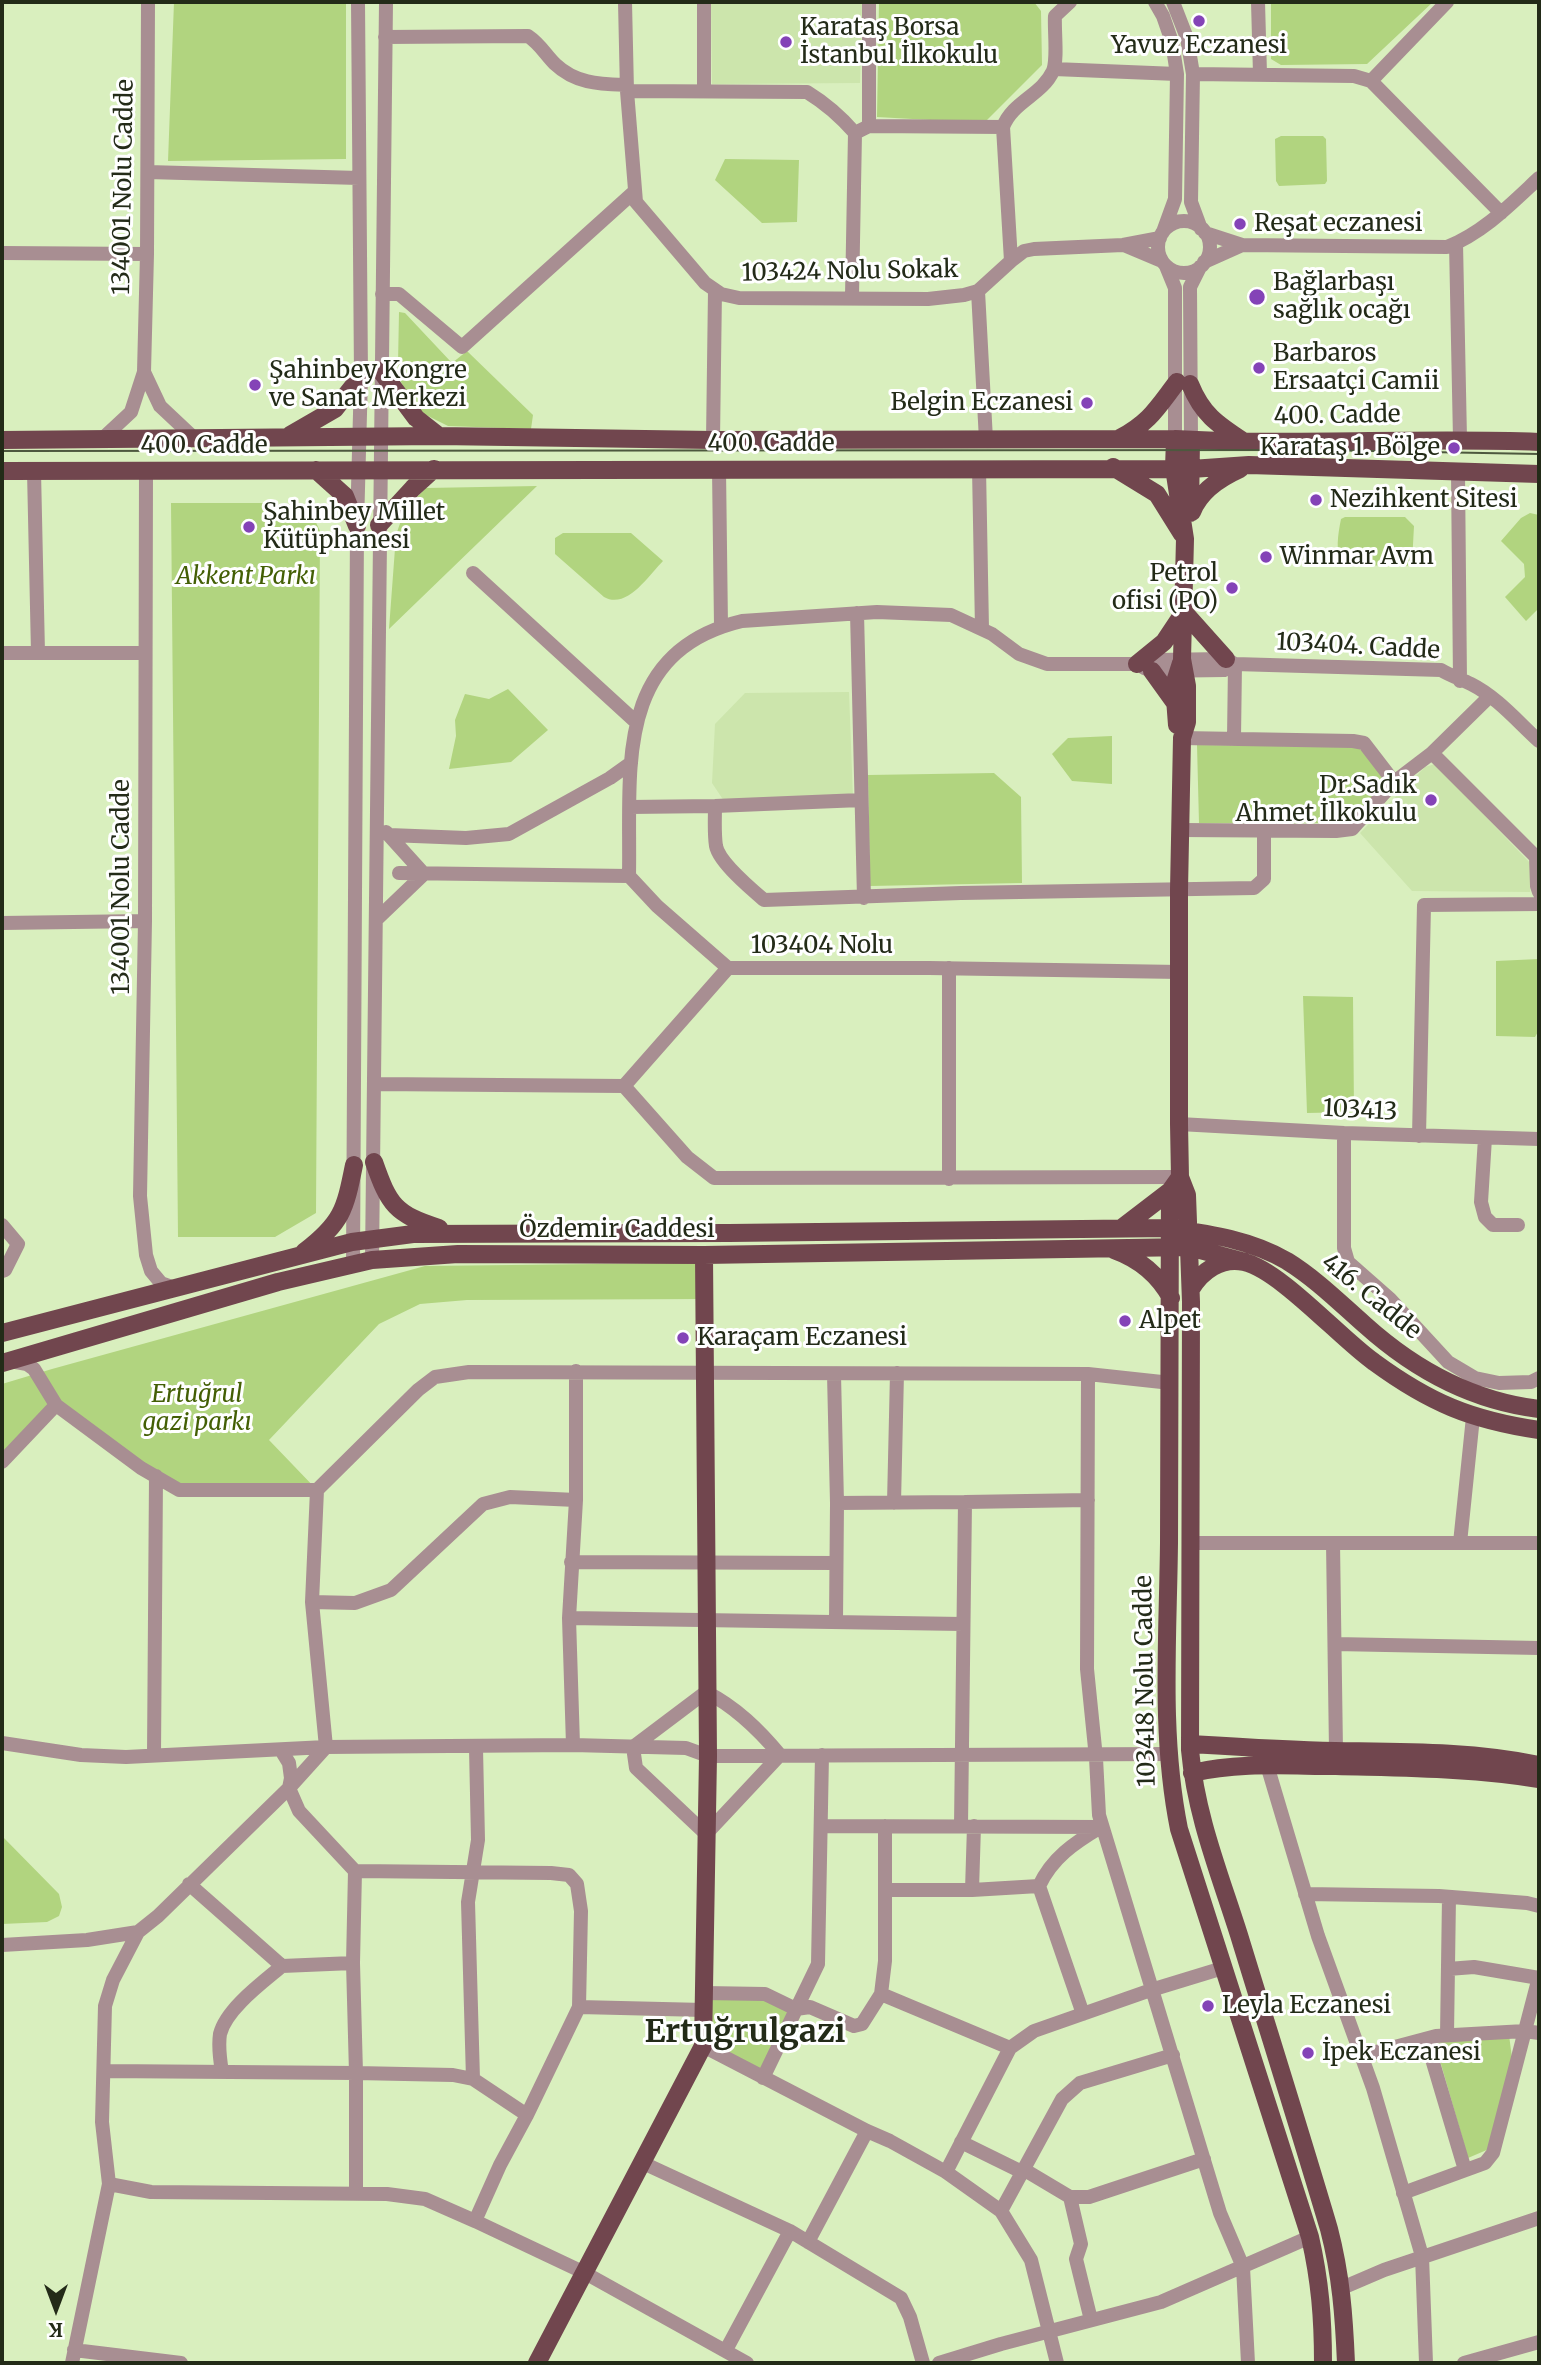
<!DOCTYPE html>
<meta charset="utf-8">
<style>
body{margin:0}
#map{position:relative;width:1541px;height:2365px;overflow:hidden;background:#d9efbe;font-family:Merriweather,serif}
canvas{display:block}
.frame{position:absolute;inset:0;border:4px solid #232b18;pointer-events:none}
.north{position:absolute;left:21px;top:2274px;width:70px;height:70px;-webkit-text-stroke:5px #fff;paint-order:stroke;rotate:180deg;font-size:19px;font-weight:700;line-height:28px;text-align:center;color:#232b18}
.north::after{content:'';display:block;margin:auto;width:24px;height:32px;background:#232b18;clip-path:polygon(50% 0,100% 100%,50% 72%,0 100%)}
</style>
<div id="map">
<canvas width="1541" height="2365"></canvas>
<div class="frame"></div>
<div class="north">K</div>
</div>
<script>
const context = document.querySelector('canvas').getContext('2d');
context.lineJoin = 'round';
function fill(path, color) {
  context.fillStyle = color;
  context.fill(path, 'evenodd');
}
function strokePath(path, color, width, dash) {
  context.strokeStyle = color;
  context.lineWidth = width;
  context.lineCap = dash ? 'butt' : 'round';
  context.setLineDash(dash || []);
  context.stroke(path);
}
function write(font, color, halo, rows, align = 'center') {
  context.font = font + ' Merriweather,serif';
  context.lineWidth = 6;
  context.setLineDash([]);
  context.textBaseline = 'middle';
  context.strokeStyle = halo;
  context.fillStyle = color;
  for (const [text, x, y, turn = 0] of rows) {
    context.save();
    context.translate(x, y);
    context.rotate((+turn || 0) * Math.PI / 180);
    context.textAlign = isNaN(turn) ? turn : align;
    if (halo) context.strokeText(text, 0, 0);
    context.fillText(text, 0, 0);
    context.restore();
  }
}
fill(new Path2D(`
 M711 2H862L860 83 712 84Z
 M849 692 853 798 726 804 712 783 715 724 745 693Z
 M1435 764 1532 865 1530 892 1412 891 1360 833 1425 767Z`), '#cce5ac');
fill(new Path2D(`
 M174 2H346V159L168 161Z
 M879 2H1034L1041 11 1042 65 984 123 877 117Z
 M1271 2H1433L1367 64 1281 65 1271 59Z
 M1281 136H1323L1326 139 1327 181 1325 184 1279 186 1276 181 1275 139Z
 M725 159 799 160 797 222 762 223 715 180Z
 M399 312 405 313 452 363 467 351 533 415 531 429 448 426 416 410 401 382 398 364Z
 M537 486 389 629 396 535 405 509 426 488Z
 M171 503H273L313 516 320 531 316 1213 275 1237H178Z
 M1530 513 1539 515V608L1526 621 1505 597 1525 577 1524 564 1501 541 1521 518Z
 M1345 517H1405L1414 526 1412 563 1407 566 1342 565C1335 552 1338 534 1341 519Z
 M563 533H631L663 561C649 575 627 610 604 597L555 554V538Z
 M508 689 548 730 511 762 449 769 456 736 455 720 465 694 489 699Z
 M1112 736V784L1072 781 1052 754 1068 738Z
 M1197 745 1358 747 1378 768 1387 784 1383 791 1347 823H1199Z
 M994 773 1021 797 1022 883 870 886 868 775Z
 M1539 959V1030L1535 1037 1496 1036V961Z
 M1303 996 1353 997 1354 1112 1307 1113Z
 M684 1263 704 1264 705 1299 467 1300 420 1304 379 1324 269 1440 317 1490H179L57 1405 2 1462V1384L52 1369 425 1266Z
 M2 1836 59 1894 62 1907 59 1916 47 1922 2 1924Z
 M704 1993 765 1994 796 2009 763 2078 703 2046Z
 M1509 2035 1512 2058 1489 2149 1468 2158 1435 2043Z`), '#b1d47f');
strokePath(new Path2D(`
 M625 2 627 91 636 202 705 283 721 294 739 298 928 299 964 295 978 291 1011 261 1024 251 1034 249 1123 245 1160 238
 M704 2V91
 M1155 2 1163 16 1172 42 1177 74 1175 199 1163 232
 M1173 2 1187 38 1193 74 1191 202 1201 229
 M1258 2 1260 74
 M385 37 528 36C540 44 545 54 555 64 576 84 600 84 627 85
 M1054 69 1177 74
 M1193 74 1354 76 1371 81 1501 213
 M1371 81 1447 2
 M627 91 807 92C825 103 841 117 855 133L852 296
 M869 126V2
 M855 133 869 126 1003 127
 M148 172 359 178
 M1158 247a26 26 0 1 1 52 0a26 26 0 1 1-52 0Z
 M1205 233 1242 245 1447 247C1483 233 1511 204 1539 178
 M1456 243 1460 439
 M1124 245 1162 261
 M2 253 147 254
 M1011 261 1003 127C1012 102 1042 95 1053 71 1058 59 1054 30 1055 16L1070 2
 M1204 262 1242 245
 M1166 266 1175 288V439
 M978 291 986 440
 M382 294H399L462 347 634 192
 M144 372 160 406 193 437
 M102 439 131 412 144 372 147 254 148 2
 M713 440 715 290
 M1191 440 1190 287 1200 267
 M979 468 982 629
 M719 469 721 626
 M34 471 38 653
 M146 471 145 921 140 1196 146 1255 151 1271 161 1283 175 1288
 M1458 473 1460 681
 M473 573 636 722
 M857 613 864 898
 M2 653H145
 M1144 668 1152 671 1224 670 1235 664
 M1182 738 1353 741 1364 743 1394 782
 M1234 738 1235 664
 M1432 753 1536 857 1537 886 1539 892
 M715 806C715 819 714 833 716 846 719 862 751 889 764 900L961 893 1254 888 1264 879V831
 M630 807 715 806 861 800
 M1180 830 1336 831 1352 829 1394 782 1432 753 1489 697
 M389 835 466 838 509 834 610 778 631 763
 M399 873 629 876
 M377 919 424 874 386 832
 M2 923 145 921
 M728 968 624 1086 687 1157 714 1178 1180 1177
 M1180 972 929 968H728L657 906 629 876C631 772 612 652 742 621L877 612 951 615 992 634 1019 654 1047 664H1137L1154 660 1226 659 1235 664 1441 670C1451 676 1461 679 1471 684 1497 697 1518 722 1539 741
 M375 1084 624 1086
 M1179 1124 1344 1133 1539 1139
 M1344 1133V1248L1348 1262 1390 1299 1448 1362 1475 1378 1499 1383 1531 1382 1539 1378
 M1419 1136 1424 905 1539 904
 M1485 1138 1481 1202 1485 1217 1493 1225H1518
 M949 1179V968
 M2 1225 18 1244 5 1270 2 1271
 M372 1260 386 2
 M353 1263 357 526 361 376 358 2
 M10 1361 27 1364 34 1369 56 1405 141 1468 179 1490H317
 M834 1374 837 1503 836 1621
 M1088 1374 1087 1669 1096 1758 1099 1815 1220 2213 1243 2267 1248 2363
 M2 1462 56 1405
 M965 1502 1088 1500
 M837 1503 965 1502 961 1826
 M894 1503 897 1373
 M1191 1543H1539
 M1333 1543 1336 1751
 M1460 1543 1473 1417
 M571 1562 836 1563
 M312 1602 355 1603 391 1590 483 1504 510 1497 576 1500
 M569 1618 963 1624
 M1335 1644 1539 1648
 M706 1692C736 1707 759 1730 780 1755L706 1834 636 1768 633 1747Z
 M2 1743 81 1755 126 1757 326 1747 573 1745 686 1748 708 1756 1168 1754
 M573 1745 569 1618 576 1500V1371
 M281 1750 289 1763 291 1778 289 1788 299 1811 355 1871 551 1873 569 1875 577 1884 581 1911 579 2007
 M154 1755 156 1476
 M1267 1765 1318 1936 1373 2088 1422 2256 1426 2363
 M821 1826 1101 1827
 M189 1884 282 1966 353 1963
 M885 1890H972L1039 1886
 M972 1890 974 1826
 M1305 1894 1439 1896 1527 1903 1539 1906
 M2 1945 87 1940 138 1932
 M1448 1969 1474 1967 1539 1978
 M704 1993 765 1994 796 2009 810 2007 854 2026 862 2024 881 1994 885 1961V1826
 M881 1994 1010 2048
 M1083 2014 1039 1886C1052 1858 1074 1843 1101 1827
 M1447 2035 1449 1897
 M1426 2039 1465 2170
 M703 2046 867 2131 890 2141 946 2172 1001 2211 1031 2260 1057 2363
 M1361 2056 1436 2036 1525 2031 1539 2033
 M105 2071 356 2073 353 1963 355 1871
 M222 2072C220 2060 218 2047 220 2034 226 2009 263 1982 282 1966
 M763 2078 818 1964 822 1755
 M473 2079 468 1902 478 1840 476 1748
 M961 2142 1022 2172
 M643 2163 790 2231 901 2298 910 2317 923 2363
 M1023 2169 1070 2197H1089L1204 2159
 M946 2172 1010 2048 1034 2031 1151 1990 1223 1968
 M356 2193V2073L453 2075 473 2079 527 2115
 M1403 2193 1485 2163 1493 2153 1539 1977
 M1070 2197 1081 2244 1076 2259 1091 2320
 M1001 2211 1062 2099 1080 2083 1173 2055
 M475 2221 500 2165 527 2115 579 2007 704 2010
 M808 2242 867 2131
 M1342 2288 1384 2270 1539 2218
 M74 2350 181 2363
 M726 2350 790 2231
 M72 2363 109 2184
 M747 2363 585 2273 475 2221 425 2199 387 2194 151 2192 109 2184 102 2122 105 2006 113 1980 138 1932 158 1916 289 1788 326 1747 312 1602 317 1490 418 1390 435 1377 469 1372 1088 1374 1171 1383
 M939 2363 1001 2344 1161 2302 1310 2237
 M1464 2363 1539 2342`), '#a88e92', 14);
strokePath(new Path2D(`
 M381 371 416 418 439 436
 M1190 384C1202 414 1217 424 1243 441
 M290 435 335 409 361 376
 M1120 438C1150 422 1157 408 1177 382
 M1175 439 1174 468 1185 539 1182 659 1187 686V722L1182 738 1179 890V1124L1180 1177 1187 1195 1191 1302 1190 1750C1196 1816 1219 1872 1239 1935 1269 2033 1300 2131 1329 2229 1341 2275 1344 2316 1346 2363
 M2 440 439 436 713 440 1175 439C1296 446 1418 437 1539 442
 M1113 467 1157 494 1182 534
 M316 470 345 496 357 526
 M2 471 1191 469 1249 465 1539 474
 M1192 512C1200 491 1220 478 1240 469
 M1190 513 1191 440
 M379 525 413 488 434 469
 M1137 664 1164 642 1184 612 1226 659
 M1152 671 1175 703
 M1177 725 1174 685 1181 663
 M374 1162C389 1205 395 1214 439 1228
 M1180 1177 1170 1191C1169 1308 1170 1425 1169 1543 1168 1638 1160 1735 1179 1829L1310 2237C1320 2281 1323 2318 1323 2363
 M1123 1227 1170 1191
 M1114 1250C1139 1259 1158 1274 1171 1298
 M304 1252C342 1223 345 1210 354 1165
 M1191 1289C1202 1271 1221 1257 1244 1262 1280 1270 1341 1339 1374 1362 1430 1403 1471 1420 1539 1430
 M2 1333 352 1242 413 1234 729 1233 1170 1228C1210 1234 1251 1240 1287 1261 1316 1279 1340 1303 1365 1325 1415 1370 1473 1401 1539 1409
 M2 1363 278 1282 372 1260 458 1254 704 1255 1189 1247 1245 1262
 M1190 1744C1239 1747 1287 1750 1335 1751 1403 1752 1472 1751 1539 1765
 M1192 1773C1240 1762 1288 1766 1336 1766 1404 1768 1472 1768 1539 1779
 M537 2363 703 2046 708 1756 704 1255`), '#71464e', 18);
strokePath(new Path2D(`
 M2 451 1316 450 1539 454`), '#4d583e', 2);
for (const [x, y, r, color] of [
 [1199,21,7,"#8443b7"],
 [786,42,7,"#8443b7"],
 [1240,224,7,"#8443b7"],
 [1257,297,9,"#8443b7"],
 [1259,368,7,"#8443b7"],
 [255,385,7,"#8443b7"],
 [1087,403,7,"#8443b7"],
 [1454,448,7,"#8443b7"],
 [1316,500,7,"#8443b7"],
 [249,527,7,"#8443b7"],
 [1266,557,7,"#8443b7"],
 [1232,588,7,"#8443b7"],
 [1431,800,7,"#8443b7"],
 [1125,1321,7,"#8443b7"],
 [683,1338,7,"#8443b7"],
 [1208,2006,7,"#8443b7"],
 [1308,2053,7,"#8443b7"]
]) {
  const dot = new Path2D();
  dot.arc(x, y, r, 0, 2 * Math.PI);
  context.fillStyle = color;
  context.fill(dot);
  strokePath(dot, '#fff', 2.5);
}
write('24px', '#232b18', '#fff', [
 ["Karataş Borsa",800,28],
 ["İstanbul İlkokulu",800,56],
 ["Yavuz Eczanesi",1199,46,"center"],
 ["Reşat eczanesi",1254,224],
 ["Bağlarbaşı",1273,283],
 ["sağlık ocağı",1273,311],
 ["Barbaros",1273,354],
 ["Ersaatçi Camii",1273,382],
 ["Şahinbey Kongre",269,371],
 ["ve Sanat Merkezi",269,399],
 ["Belgin Eczanesi",1073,403,"right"],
 ["Karataş 1. Bölge",1440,448,"right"],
 ["Nezihkent Sitesi",1330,500],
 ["Şahinbey Millet",263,513],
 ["Kütüphanesi",263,541],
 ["Winmar Avm",1280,557],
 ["Petrol",1218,574,"right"],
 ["ofisi (PO)",1218,602,"right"],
 ["Dr.Sadık",1417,786,"right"],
 ["Ahmet İlkokulu",1417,814,"right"],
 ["Alpet",1139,1321],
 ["Karaçam Eczanesi",697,1338],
 ["Leyla Eczanesi",1222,2006],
 ["İpek Eczanesi",1322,2053]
], 'left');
write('24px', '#232b18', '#fff', [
 ["134001 Nolu Cadde",124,187,-89],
 ["103424 Nolu Sokak",850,272,-1],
 ["400. Cadde",1337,416,-1],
 ["400. Cadde",771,444],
 ["400. Cadde",204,446],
 ["103404. Cadde",1358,647,3],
 ["134001 Nolu Cadde",122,887,-90],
 ["103404 Nolu",822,946],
 ["103413",1360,1111,3],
 ["Özdemir Caddesi",617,1230],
 ["416. Cadde",1371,1297,39],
 ["103418 Nolu Cadde",1146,1681,-91]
]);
write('italic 24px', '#435f05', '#fff', [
 ["Akkent Parkı",246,577],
 ["Ertuğrul",197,1395],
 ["gazi parkı",197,1423]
]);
write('bold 32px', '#232b18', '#fff', [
 ["Ertuğrulgazi",745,2033]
]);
</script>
